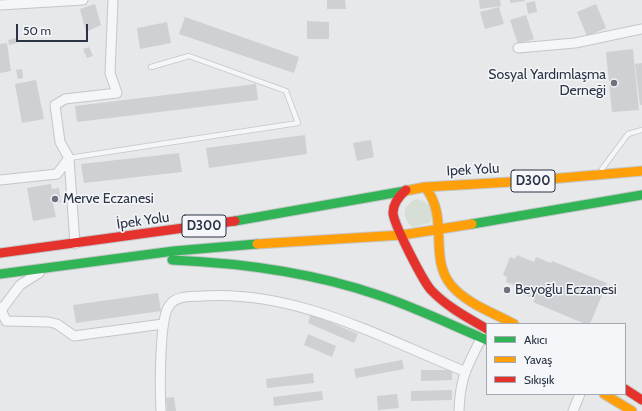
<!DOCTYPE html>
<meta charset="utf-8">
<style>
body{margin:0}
#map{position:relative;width:642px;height:411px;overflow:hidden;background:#e6e8ea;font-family:Cabin,sans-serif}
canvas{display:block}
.legend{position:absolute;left:486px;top:323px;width:140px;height:72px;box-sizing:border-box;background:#f4f6f9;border:1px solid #a4a8b1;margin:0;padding:5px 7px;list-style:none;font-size:12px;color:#2b3445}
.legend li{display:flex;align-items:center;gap:8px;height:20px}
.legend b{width:20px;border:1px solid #a4a8b1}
.scale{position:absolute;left:16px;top:24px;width:72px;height:18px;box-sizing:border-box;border:2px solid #2b3445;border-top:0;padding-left:5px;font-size:12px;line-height:14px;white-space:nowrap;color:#2b3445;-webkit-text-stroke:3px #f4f6f9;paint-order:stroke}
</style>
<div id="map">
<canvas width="642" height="411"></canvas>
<ul class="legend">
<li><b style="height:5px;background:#30b455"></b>Akıcı</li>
<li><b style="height:5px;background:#ff9f0a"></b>Yavaş</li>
<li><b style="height:5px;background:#e5322d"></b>Sıkışık</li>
</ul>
<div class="scale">50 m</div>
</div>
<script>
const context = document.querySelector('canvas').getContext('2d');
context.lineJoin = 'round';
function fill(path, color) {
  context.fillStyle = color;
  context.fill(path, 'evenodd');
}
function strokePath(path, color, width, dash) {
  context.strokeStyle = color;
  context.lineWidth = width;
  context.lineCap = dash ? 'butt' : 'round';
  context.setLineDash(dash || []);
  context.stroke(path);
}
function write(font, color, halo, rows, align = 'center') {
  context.font = font + ' Cabin,sans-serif';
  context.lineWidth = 3;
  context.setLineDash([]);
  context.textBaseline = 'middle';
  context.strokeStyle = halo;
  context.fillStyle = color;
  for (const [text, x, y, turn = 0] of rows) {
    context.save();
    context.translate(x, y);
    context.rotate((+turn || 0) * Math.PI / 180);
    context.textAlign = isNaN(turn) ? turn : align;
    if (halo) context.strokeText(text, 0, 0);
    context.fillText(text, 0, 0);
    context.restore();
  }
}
fill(new Path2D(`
 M417 199C429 201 436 212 430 223L413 227C400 219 403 203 417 199Z`), '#d6ded6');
fill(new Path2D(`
 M327 0H345L346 9H327Z
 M479 0H500L501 6 480 9Z
 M510 0H525V1L510 3Z
 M535 1 537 12 528 14 526 3Z
 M95 4 101 25 86 32 80 9Z
 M596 4 606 28 587 36 577 12Z
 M499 7 504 24 485 29 480 12Z
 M526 15 534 39 518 44 510 20Z
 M185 17 299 57 294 73 179 34Z
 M307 21 329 22V39H307Z
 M167 22 171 43 140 49 137 28Z
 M16 38 17 43 9 45 8 40Z
 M7 43 11 71 0 73V44Z
 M89 47 93 56 87 58 83 49Z
 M633 49 639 110 612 112 606 52Z
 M642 63V105H640L635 64Z
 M22 69 23 78 18 79 16 70Z
 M36 80 44 119 22 123 15 84Z
 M256 84 258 100 77 122 75 106Z
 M305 135 307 154 209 168 206 148Z
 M371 140 374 157 357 161 353 143Z
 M179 153 182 172 84 183 81 164Z
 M51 184 52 189 59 188 61 202 53 204 56 217 33 221 27 188Z
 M517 255 534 262 536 257 551 263 552 261 607 283 590 324H585L533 302 535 299 519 293 521 288 506 282 507 277 503 275 510 257 515 259Z
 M158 293 161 311 76 323 73 305Z
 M311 314 358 334 354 343 308 323Z
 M308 334 336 346 332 357 304 345Z
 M402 360 404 369 356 378 354 369Z
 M421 370H452V380L421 381Z
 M313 373 314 383 267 388 266 379Z
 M452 390V400L411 401V391Z
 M322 391 323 400 274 406 273 397Z
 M397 394 399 408 378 410 377 396Z
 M174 397 176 411H167L166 398Z`), '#ced0d3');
const lane = new Path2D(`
 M69 158 298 123 286 91 189 56 151 67
 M602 169 628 134 642 130`);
const street = new Path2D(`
 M0 5 83 0
 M518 48 575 43 642 29
 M0 180 57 174 69 158
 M75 244 69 158 60 142 55 105 65 99 117 93 110 73 113 0
 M0 307 6 321 49 322 57 324 74 336 163 324
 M2 309 20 285 39 273
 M161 411C160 392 159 319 169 306 176 295 190 297 202 296 297 290 379 337 464 371
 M459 411C460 378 467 366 482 337
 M573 411 580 394`);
const fast = new Path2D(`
 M235 221 405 191
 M472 224 642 195
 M172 260C242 263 311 272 378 295 415 307 451 325 487 340
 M0 274 174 251 257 244`);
const slow = new Path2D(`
 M425 187C450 218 428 257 451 285 467 304 494 313 514 324
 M405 191 425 187 527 181 642 171
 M257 244 402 235 472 224
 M604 394 632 411`);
const jam = new Path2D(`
 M406 190C399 196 393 204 393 213 394 225 423 281 431 290 447 307 468 318 487 329
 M0 253 235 221
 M625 389 642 400`);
strokePath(lane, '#c4c6c8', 6);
strokePath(street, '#c4c6c8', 11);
strokePath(fast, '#c4c6c8', 11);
strokePath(slow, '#c4c6c8', 11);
strokePath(jam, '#c4c6c8', 11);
strokePath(lane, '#f5f6f7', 4.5);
strokePath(street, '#f5f6f7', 9);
strokePath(fast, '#30b455', 9);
strokePath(slow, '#ff9f0a', 9);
strokePath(jam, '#e5322d', 9);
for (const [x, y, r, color] of [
 [614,83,4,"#6c737f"],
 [55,199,4,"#6c737f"],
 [507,290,4,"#6c737f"]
]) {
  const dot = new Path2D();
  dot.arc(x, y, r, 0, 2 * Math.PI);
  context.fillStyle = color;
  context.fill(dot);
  strokePath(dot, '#f4f6f9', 1.5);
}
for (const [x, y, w] of [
 [533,181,44],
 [204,226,44]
]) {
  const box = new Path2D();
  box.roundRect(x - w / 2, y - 11, w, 22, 3);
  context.fillStyle = '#f4f6f9';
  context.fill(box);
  strokePath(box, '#2b3445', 1);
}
write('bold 13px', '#2b3445', null, [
 ["D300",533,181],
 ["D300",204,226]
]);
write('14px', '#2b3445', '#f4f6f9', [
 ["Sosyal Yardımlaşma",606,75,"right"],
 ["Derneği",606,91,"right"],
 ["Merve Eczanesi",63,199],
 ["Beyoğlu Eczanesi",515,290]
], 'left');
write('14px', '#2b3445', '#f4f6f9', [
 ["Ipek Yolu",473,170,-3],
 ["İpek Yolu",143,221,-8]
]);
</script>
